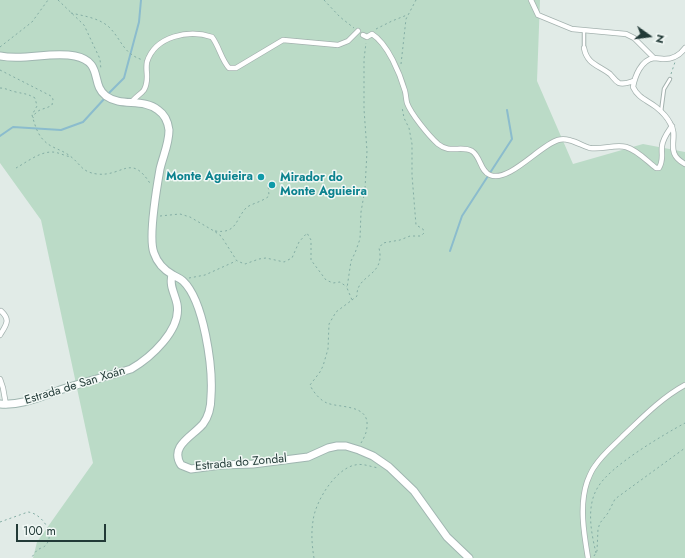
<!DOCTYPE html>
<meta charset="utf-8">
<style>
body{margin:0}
#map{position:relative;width:685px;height:558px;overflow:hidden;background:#e1ebe7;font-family:Jost,sans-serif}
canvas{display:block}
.north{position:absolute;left:629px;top:16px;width:40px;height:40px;-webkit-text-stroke:3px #f1f8f5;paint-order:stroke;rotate:104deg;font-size:11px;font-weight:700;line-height:16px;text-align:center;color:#223a37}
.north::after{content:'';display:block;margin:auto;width:14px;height:18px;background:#223a37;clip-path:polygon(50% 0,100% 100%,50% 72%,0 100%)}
.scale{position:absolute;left:16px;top:524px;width:90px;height:18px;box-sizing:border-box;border:2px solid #223a37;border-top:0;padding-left:5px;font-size:12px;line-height:14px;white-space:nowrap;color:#223a37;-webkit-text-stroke:3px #f1f8f5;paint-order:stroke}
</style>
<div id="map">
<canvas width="685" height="558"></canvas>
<div class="north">N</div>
<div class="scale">100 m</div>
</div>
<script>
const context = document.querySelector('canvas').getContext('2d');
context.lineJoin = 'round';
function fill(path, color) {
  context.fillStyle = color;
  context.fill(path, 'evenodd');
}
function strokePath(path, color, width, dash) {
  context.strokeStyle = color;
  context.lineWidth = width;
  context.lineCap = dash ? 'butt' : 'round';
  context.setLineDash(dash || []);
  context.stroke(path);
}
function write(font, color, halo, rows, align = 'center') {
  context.font = font + ' Jost,sans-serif';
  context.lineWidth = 3;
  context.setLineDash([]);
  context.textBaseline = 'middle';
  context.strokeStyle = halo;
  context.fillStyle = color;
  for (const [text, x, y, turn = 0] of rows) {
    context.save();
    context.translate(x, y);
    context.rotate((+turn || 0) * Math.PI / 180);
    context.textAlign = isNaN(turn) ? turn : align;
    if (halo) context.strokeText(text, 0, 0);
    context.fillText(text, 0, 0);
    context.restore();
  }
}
fill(new Path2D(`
 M0 0H540L537 81 573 164 643 144 685 152V558H33L37 542 93 463 41 220 0 163Z`), '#bbdbc7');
strokePath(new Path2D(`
 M108 94 124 78 139 22 141 0
 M0 136 13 127 61 130 83 122 105 98
 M450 251 462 216 512 139 507 110`), '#8bbccd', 2);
const lane = new Path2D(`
 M584 48V31
 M661 112 664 89 670 79`);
const street = new Path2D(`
 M531 0 538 15 572 29 626 34 634 38 654 58
 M363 35 367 37 372 34C388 44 400 74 405 91 406 95 406 99 407 103 411 114 429 136 438 144 450 154 461 145 472 151 481 157 480 171 490 175 509 183 540 145 558 140 569 137 580 145 590 148 602 150 615 144 626 147 637 150 647 161 656 168H659C664 160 661 154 662 146 663 138 668 132 672 126
 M584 48C587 64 598 65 610 74 613 77 615 81 619 83 624 85 630 82 634 81
 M685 48C680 55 672 59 664 59 661 59 657 58 654 58 641 60 635 76 633 87 638 98 647 100 656 107 661 111 667 117 670 123 680 138 663 152 685 164
 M131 103C134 98 141 94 144 90 150 79 145 72 147 62 155 36 189 29 212 37 219 46 221 59 229 68H236L283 40 338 45 348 41 358 31
 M0 335C6 325 11 320 1 311
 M0 379 3 388 6 405
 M588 558C584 534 579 506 587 482 589 477 591 471 595 466 602 455 612 447 622 437 641 419 661 398 685 385`);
const secondary = new Path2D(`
 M0 56C25 61 51 51 75 56 104 62 90 84 106 96 121 107 143 98 158 110 164 114 168 122 169 130 169 144 163 156 160 169 157 186 148 238 154 253 157 262 164 270 173 275 176 277 180 278 183 281 204 301 213 367 211 396 211 405 209 416 203 424 193 436 169 446 181 465L191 469 221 465 253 464 308 457 328 448 337 446H346L359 450 373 456 389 467 414 491 447 537 469 558
 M0 404C22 406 42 396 63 389 85 382 108 376 131 369 150 358 182 330 177 304 175 294 169 286 172 275`);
strokePath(lane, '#a4b2af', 4.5);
strokePath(street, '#a4b2af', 6);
strokePath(secondary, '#a0b6b1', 9);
strokePath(new Path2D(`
 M58 0 84 25 100 59 101 70
 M324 0 340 17 354 28
 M71 13C84 16 99 18 109 27 122 40 123 54 143 60
 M376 29 392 21 407 15
 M0 47 32 22 48 0
 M401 64 406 19 416 0
 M0 70 51 96 53 99 52 105C45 110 36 108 33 118
 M671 74 675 62
 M0 88C6 88 10 91 16 92 24 94 26 93 35 98L37 106 32 115C36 129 39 140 53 147 59 150 65 152 70 156 81 164 81 172 97 174 123 177 131 152 151 185
 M16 168C27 162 39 152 52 152 58 152 65 156 71 157
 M160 216 180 214 190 217 214 231 221 236 237 261 245 264 259 259 266 258 284 262 292 258 299 242 307 233 311 240V260L326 280 333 283 340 282 347 287
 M215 231C237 234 235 220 246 208 250 204 262 202 269 196L268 183
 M189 278 205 275 236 261
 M352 300 357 296C356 274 386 277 379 248L383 243 400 240 410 236H421L424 233 423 229 416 225 412 175V144L409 128 404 118 402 107
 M361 443C364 438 367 432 367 426 369 404 339 408 327 403 321 401 313 392 310 385L320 372 323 366 328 349 329 324 336 312 352 300 347 288 351 261 355 253 360 239 361 212 365 189 367 151 364 109V59L366 43
 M0 522 28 512C41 513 57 534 45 546 44 547 41 548 39 549 36 550 34 555 31 558
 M596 553C591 532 586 506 598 487 610 466 663 435 685 423
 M594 556 597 551 598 529 600 523 608 513 615 499 685 448
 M314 558C312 546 311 533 313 521 315 502 335 469 355 465 363 463 371 467 379 468`), '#83ada4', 1, [2, 3]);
strokePath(lane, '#fff', 2.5);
strokePath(street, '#fff', 4.5);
strokePath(secondary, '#fff', 7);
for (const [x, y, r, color] of [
 [261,177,4,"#0f9aa8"],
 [272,185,4,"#0f9aa8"]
]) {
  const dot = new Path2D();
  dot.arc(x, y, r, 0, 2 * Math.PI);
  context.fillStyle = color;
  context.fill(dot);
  strokePath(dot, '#f1f8f5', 1.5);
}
write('bold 12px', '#0d838f', '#f1f8f5', [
 ["Monte Aguieira",253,177],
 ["Mirador do",280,178,"left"],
 ["Monte Aguieira",280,192,"left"]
], 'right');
write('12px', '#223a37', '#f1f8f5', [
 ["Estrada de San Xoán",75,386,-17],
 ["Estrada do Zondal",241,463,-5]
]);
</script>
